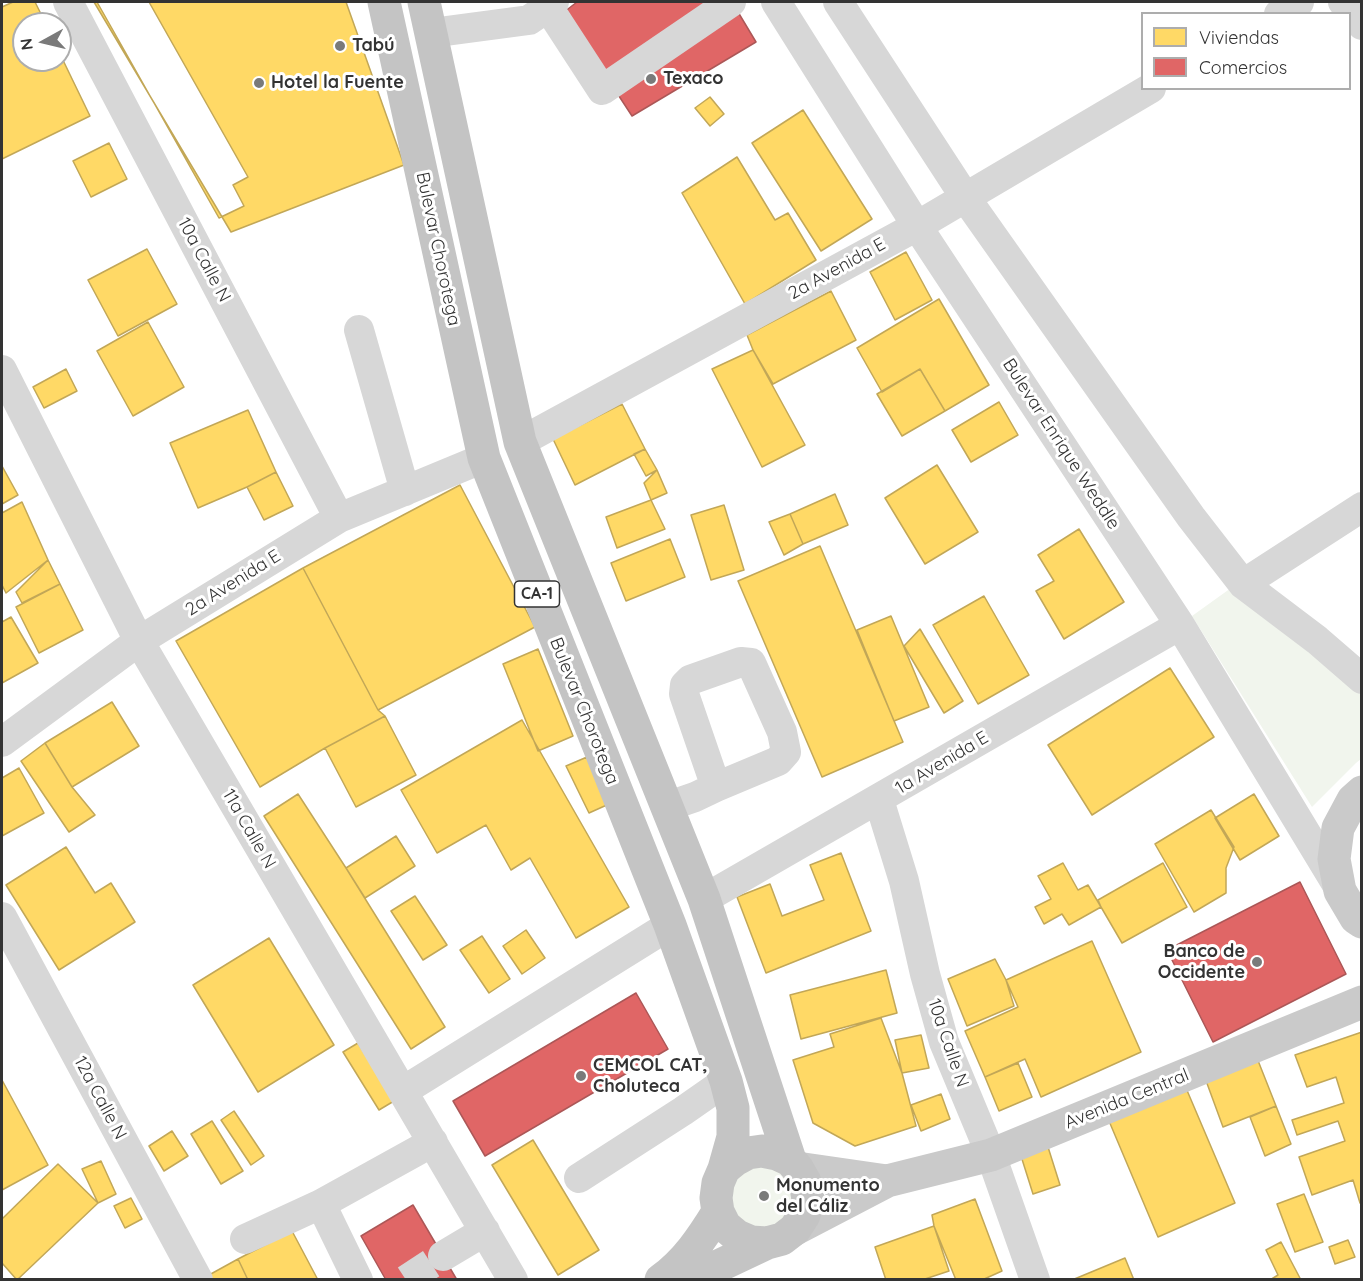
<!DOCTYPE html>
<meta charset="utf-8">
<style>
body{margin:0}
#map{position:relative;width:1363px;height:1281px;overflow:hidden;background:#fff;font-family:Quicksand,sans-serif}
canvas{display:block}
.frame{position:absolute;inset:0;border:3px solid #333;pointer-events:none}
.legend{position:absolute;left:1141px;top:12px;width:210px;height:78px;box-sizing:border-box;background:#fff;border:2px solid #adadad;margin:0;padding:8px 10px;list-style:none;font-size:18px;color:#333}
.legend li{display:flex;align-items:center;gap:12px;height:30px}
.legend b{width:30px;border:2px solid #adadad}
.north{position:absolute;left:12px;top:12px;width:60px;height:60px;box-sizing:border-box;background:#fff;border:2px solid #adadad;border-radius:50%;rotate:262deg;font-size:16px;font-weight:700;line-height:24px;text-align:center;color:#333}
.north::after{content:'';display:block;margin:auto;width:21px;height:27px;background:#7a7a7a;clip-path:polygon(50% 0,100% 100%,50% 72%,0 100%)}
</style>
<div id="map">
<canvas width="1363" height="1281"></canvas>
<div class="frame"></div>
<ul class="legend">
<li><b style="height:16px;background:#ffd966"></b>Viviendas</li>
<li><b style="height:16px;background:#e06666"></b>Comercios</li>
</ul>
<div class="north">N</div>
</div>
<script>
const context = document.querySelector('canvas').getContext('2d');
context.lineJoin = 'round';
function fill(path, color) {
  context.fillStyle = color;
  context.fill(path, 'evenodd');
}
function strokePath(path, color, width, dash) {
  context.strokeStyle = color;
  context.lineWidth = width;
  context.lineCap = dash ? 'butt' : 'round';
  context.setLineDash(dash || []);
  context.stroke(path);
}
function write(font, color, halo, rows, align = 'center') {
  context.font = font + ' Quicksand,sans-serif';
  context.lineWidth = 6;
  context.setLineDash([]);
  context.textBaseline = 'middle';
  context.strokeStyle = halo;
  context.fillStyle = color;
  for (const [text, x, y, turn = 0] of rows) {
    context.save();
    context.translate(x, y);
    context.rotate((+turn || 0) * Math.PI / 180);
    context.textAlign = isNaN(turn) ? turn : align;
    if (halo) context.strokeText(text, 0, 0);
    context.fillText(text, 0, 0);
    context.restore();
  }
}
fill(new Path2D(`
 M1231 588 1307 648 1361 695V759L1356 763 1312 807 1192 616Z
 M750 1162 784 1167 796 1208 771 1231 738 1222 728 1189Z`), '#f1f5ed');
const homes = new Path2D(`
 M13 2H35L46 24H24V60H60V54L90 116 2 159V7Z
 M94 2H346L404 165 231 232Z
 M97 2H149L248 177 233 185 244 206 219 218Z
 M710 97 724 114 710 126 695 108Z
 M803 110 872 219 821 251 752 143Z
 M109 143 127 179 91 197 73 161Z
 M737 157 775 220 788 213 816 260 745 304 682 193Z
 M147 249 177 304 118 336 88 280Z
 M906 252 932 300 895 320 870 272Z
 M831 291 856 340 773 384 753 350 747 335Z
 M939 299 989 385 945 411 920 369 882 392 857 348Z
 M148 322 184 387 133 416 97 351Z
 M753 350 805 445 762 467 712 369Z
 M66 369 77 391 44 408 33 387Z
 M920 369 945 411 902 436 877 394Z
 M999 402 1018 435 971 462 952 430Z
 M622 404 645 449 575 485 553 439Z
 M248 410 276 472 247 487 198 508 170 443Z
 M645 449 657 470 646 476 634 454Z
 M937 465 978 532 925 564 885 498Z
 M2 466 18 495 2 504Z
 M657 470 667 493 651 500 644 483Z
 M276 472 293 506 264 520 247 487Z
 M460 485 535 627 378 710 303 568Z
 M835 494 848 525 803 544 790 514Z
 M651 500 665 529 617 548 606 517Z
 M22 502 48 560 6 593 2 585V513Z
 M724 505 744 570 711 580 691 515Z
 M790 514 803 544 784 555 769 522Z
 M1079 529 1124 602 1064 639 1036 591 1054 581 1038 555Z
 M670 539 685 577 626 601 611 563Z
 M820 546 903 742 822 777 738 581Z
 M48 560 60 584 22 603 16 592Z
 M303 568 378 710 385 716 325 748 260 787 176 641Z
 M60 584 83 630 39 653 16 607Z
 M984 596 1029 675 978 704 933 625Z
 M891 616 929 707 894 721 857 630Z
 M11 617 38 663 2 683V622Z
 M920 629 963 701 944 713 904 646Z
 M538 649 573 736 538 751 503 664Z
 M1170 668 1214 737 1092 815 1048 745Z
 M112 702 139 746 72 787 45 743Z
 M385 716 416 775 356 807 325 748Z
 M522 720 629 907 576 938 530 858 511 870 486 825 437 853 401 790Z
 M45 743 72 787 95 815 69 832 21 761Z
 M587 757 609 804 589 813 566 766Z
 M19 768 44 813 2 836V778Z
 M298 794 346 868 445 1027 411 1049 264 816Z
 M1254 794 1279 836 1240 860 1215 818Z
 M1211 810 1234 847 1226 868V893L1194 912 1155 844Z
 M396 836 415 866 365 898 346 868Z
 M66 847 95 893 111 883 135 922 59 970 6 885Z
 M841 853 871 931 766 973 737 897 770 884 782 916 824 900 810 865Z
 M1063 863 1078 890 1088 885 1101 907 1069 925 1062 914 1044 924 1035 907 1051 899 1038 876Z
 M1163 863 1187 907 1122 943 1101 907 1098 900Z
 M415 896 447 945 423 960 391 911Z
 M526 930 545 958 522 974 503 946Z
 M482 936 510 979 489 993 460 950Z
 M269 938 334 1045 258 1092 193 985Z
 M1092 941 1141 1052 1041 1097 1025 1059 985 1077 965 1031 1018 1007 1006 980Z
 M995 959 1006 980 1014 1006 967 1026 948 979Z
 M886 970 897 1013 801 1039 790 995Z
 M881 1018 902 1073 916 1126 855 1146 813 1123 793 1060 834 1047 830 1034Z
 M1362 1032V1203H1360L1353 1180 1312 1195 1299 1157 1345 1141 1338 1121 1297 1135 1292 1120 1344 1103 1336 1077 1307 1087 1295 1055Z
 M921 1035 929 1068 902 1073 895 1040Z
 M358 1043 394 1101 379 1110 343 1052Z
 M1257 1058 1276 1106 1223 1127 1205 1078Z
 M1018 1063 1032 1097 999 1111 985 1077Z
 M2 1080 48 1165 2 1190Z
 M1186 1088 1235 1203 1158 1237 1109 1121Z
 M941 1094 950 1119 921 1131 911 1105Z
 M1276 1106 1291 1144 1265 1156 1250 1117Z
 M234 1111 264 1156 251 1165 221 1120Z
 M212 1121 243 1171 221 1184 191 1134Z
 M172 1131 188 1156 164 1171 149 1146Z
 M533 1140 599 1250 558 1275 492 1165Z
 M1048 1147 1060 1185 1033 1194 1021 1156Z
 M101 1161 116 1194 98 1203 82 1169Z
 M58 1164 98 1203 17 1280 2 1263V1219Z
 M1304 1194 1323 1242 1295 1252 1277 1204Z
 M131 1198 142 1219 125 1228 114 1206Z
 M975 1199 1002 1271 982 1280H956L934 1226 932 1215Z
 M934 1226 949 1271 922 1280H886L875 1247Z
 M292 1231 318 1280H248L238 1259Z
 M1348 1240 1355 1257 1335 1264 1329 1247Z
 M1281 1242 1301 1280H1270L1278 1275 1266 1250Z
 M1125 1258 1134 1280H1072Z
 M238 1259 248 1280H212L209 1275Z`);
fill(homes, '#ffd966');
strokePath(homes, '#c2a757', 1.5);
const shops = new Path2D(`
 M577 2H732L756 42 632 116 564 12Z
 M1300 882 1346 974 1213 1042 1167 950Z
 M636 993 668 1049 485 1156 453 1101Z
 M413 1205 457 1280H386L361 1236Z`);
fill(shops, '#e06666');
strokePath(shops, '#ac5757', 1.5);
strokePath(new Path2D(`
 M406 1280 443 1256`), '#d6d6d6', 30, [30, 15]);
strokePath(new Path2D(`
 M68 2 339 518
 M776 2 917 226 1180 625 1339 888
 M838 2 965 197 1191 517 1243 584 1317 640 1362 679
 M1343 2 1362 25
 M548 7 602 90 731 2
 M1279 14 1299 2
 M431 33 529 20 548 7 554 2
 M359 330 405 491
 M2 370 139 641 513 1280
 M520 442 917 226 1151 88
 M1243 584 1362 507
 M2 742 139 641 339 518 484 458
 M879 800 904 881 925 974 944 1042 991 1155 1035 1280
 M666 807 695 797 716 787 778 761 786 752 782 732 751 663 741 662 690 680 685 685 684 694 716 787
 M704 899C863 809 1021 716 1180 625
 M2 917 198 1280
 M403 1091 670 925
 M579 1178 683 1111 726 1081
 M321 1204 358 1280
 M245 1239 321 1204 433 1142
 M443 1256 485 1231`), '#d7d7d7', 30);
strokePath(new Path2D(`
 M1362 792 1353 800 1338 828 1334 859 1340 891 1356 918 1362 922
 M797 1168 887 1181
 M795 1229 887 1181 991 1155 1362 1002`), '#cacaca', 33);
strokePath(new Path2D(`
 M384 2 484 458 670 925 726 1081 733 1108V1137L724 1169 718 1183 716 1198 718 1212 725 1226 737 1236 751 1242 767 1243 782 1239 795 1229 804 1215 808 1199 805 1182 797 1168 790 1160 777 1154 762 1151 748 1153 735 1160 724 1169
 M424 2 520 442 704 899 790 1160
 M661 1280C686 1262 702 1238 718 1212
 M689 1280 767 1243`), '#c4c4c4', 33);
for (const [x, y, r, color] of [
 [340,46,6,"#7a7a7a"],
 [651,79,6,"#7a7a7a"],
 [259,83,6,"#7a7a7a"],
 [1257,962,6,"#7a7a7a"],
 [581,1076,6,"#7a7a7a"],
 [764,1196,6,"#7a7a7a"]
]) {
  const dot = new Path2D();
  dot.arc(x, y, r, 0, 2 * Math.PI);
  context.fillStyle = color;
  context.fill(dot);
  strokePath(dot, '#fff', 2);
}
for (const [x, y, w] of [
 [537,594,45]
]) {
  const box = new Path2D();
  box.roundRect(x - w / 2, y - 13, w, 26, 4.5);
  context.fillStyle = '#fff';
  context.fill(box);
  strokePath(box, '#333', 1.5);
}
write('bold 16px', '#333', null, [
 ["CA-1",537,594]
]);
write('bold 18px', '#333', '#fff', [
 ["Tabú",352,46],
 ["Texaco",663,79],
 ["Hotel la Fuente",271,83],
 ["Banco de",1245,952,"right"],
 ["Occidente",1245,973,"right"],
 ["CEMCOL CAT,",593,1066],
 ["Choluteca",593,1087],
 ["Monumento",776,1186],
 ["del Cáliz",776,1207]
], 'left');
write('18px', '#333', '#fff', [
 ["Bulevar Chorotega",438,249,78],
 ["10a Calle N",204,260,62],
 ["2a Avenida E",837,269,-29],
 ["Bulevar Enrique Weddle",1061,444,57],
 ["2a Avenida E",233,583,-32],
 ["Bulevar Chorotega",584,711,68],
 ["1a Avenida E",942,763,-31],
 ["11a Calle N",249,829,60],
 ["10a Calle N",948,1043,71],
 ["12a Calle N",100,1098,62],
 ["Avenida Central",1127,1099,-22]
]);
</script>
